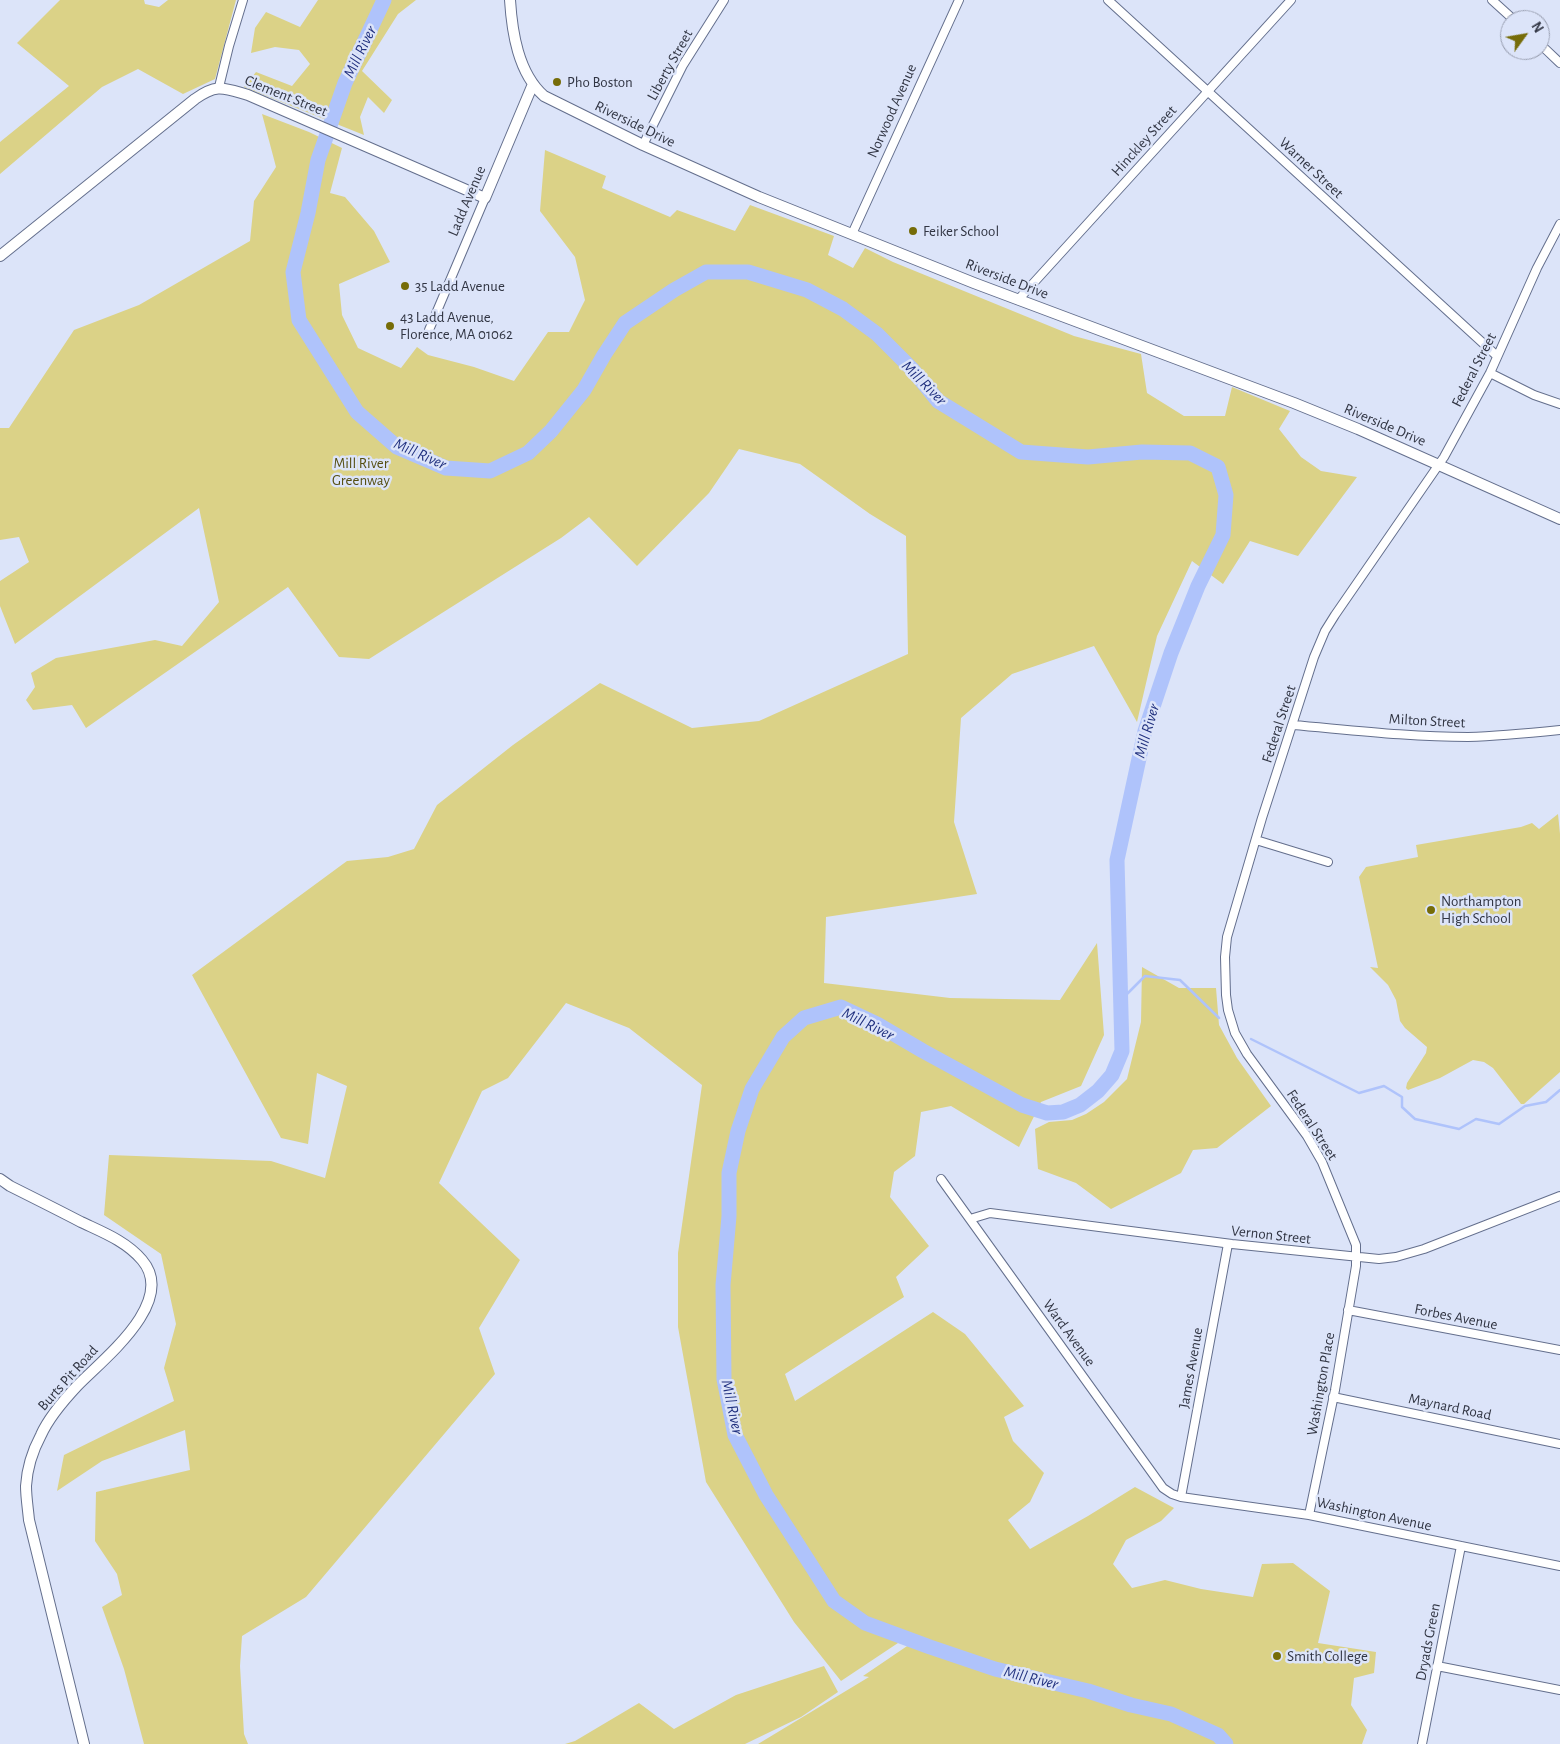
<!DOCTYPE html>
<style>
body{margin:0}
#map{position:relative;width:1560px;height:1744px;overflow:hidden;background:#dce4f9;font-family:"Alegreya Sans",sans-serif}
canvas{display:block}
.north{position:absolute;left:1500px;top:10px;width:50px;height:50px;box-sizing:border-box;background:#dce4f9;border:1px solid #989eb0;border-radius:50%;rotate:58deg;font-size:14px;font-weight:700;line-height:20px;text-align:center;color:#313543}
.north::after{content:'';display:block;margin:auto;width:18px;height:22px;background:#766c08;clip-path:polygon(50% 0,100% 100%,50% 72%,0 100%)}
</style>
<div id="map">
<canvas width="1560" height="1744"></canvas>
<div class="north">N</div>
</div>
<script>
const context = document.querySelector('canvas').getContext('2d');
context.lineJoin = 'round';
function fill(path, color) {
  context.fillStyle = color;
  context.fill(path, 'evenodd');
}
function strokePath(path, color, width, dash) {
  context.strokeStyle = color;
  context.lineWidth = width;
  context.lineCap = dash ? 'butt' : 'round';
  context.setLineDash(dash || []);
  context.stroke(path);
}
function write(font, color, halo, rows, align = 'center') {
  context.font = font + ' "Alegreya Sans",sans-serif';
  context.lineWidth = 5;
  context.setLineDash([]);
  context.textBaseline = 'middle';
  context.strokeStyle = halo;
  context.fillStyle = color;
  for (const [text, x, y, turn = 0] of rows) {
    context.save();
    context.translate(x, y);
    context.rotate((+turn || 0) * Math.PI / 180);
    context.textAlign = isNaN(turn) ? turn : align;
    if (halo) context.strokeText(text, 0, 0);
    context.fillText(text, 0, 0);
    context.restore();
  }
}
fill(new Path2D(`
 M60 0H144L145 4 159 7 168 0H236L215 79 183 94 138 69 102 87 0 174V142L69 86 17 43Z
 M318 0H416L398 14 362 71 392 100 384 113 368 97 360 117 364 135 244 87 256 72 292 86 310 64 299 50 275 47 251 53 255 28 266 12 300 27Z
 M262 114 309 132 342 148 330 193 345 197 374 231 390 262 339 284 342 315 358 348 401 368 417 347 428 355 474 367 514 381 548 332H569L585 300 575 257 540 211 545 150 606 176 602 188 670 217 677 210 735 231 750 205 834 236 828 255 853 268 865 248 893 262 1074 336 1141 354 1147 393 1184 416H1225L1232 387 1290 411 1279 429 1301 457 1321 471 1357 477 1298 556 1250 541 1223 584 1192 561 1157 636 1137 722 1094 646 1012 674 961 718 954 822 977 894 826 917 824 983 950 998 1060 1000 1097 943 1104 1035 1081 1086 1041 1102 1019 1147 951 1106 921 1112 915 1156 894 1172 890 1197 929 1246 896 1277 904 1297 785 1374 795 1401 933 1312 965 1334 1024 1406 1004 1417 1013 1441 1044 1473 1030 1502 1008 1520 1030 1549 1088 1516 1135 1487 1174 1508 1161 1521 1126 1540 1113 1564 1132 1588 1165 1580 1201 1589 1253 1597 1262 1564 1293 1563 1330 1591 1318 1643 1376 1652 1374 1673 1354 1678 1351 1705 1367 1730 1362 1744H758L869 1677 863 1676 916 1640 907 1637 841 1681 794 1622 706 1482 678 1327V1253L702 1085 629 1028 566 1003 508 1078 482 1091 439 1183 520 1260 479 1328 495 1374 306 1597 242 1636 240 1666 244 1734 248 1744H144L124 1669 102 1607 122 1595 117 1574 95 1541 96 1492 190 1470 185 1430 102 1461 57 1491 64 1455 174 1401 164 1368 176 1324 161 1254 104 1215 109 1155 271 1161 325 1178 347 1086 317 1073 308 1144 281 1138 192 975 347 861 388 857 414 849 437 805 513 745 600 683 692 728 759 721 908 654 906 536 870 514 800 464 739 449 709 493 637 566 589 517 561 538 369 659 339 657 288 587 86 728 72 705 33 710 26 700 35 687 31 673 56 658 155 640 182 646 219 602 199 508 15 644 0 606V581L29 562 19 537 0 540V428H9L74 330 139 305 250 241 254 201 276 167Z
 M1558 814 1560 834V1072L1524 1104H1521L1493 1068 1484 1062 1473 1060 1440 1078 1408 1090 1406 1088 1407 1083 1426 1053 1427 1047 1405 1028 1400 1021 1396 1000 1388 985 1370 967 1378 968 1359 877 1366 867 1418 857 1416 845 1521 827 1532 823 1539 829Z
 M1142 967 1179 988H1216L1219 1025 1237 1058 1271 1106 1217 1148 1193 1150 1181 1173 1111 1209 1076 1183 1038 1169 1035 1129 1049 1122 1072 1120 1086 1114 1104 1102 1127 1079 1141 1022Z
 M824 1666 838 1692 801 1717 745 1744H565L575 1741 639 1703 674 1729 736 1695Z`), '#dbd287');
strokePath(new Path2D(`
 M1121 1000 1145 976 1180 980 1219 1018
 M1251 1039 1359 1093 1384 1086 1402 1097V1107L1415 1119 1459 1129 1476 1119 1499 1124 1525 1106 1546 1102 1560 1090`), '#afc3fb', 2.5);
strokePath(new Path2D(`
 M384 0 345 83 318 160 308 213 293 272 299 320 357 412 397 447 446 468 490 471 528 453 551 431 584 390 604 355 625 323 674 290 706 272H748L807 290 843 309 877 334 912 369 938 401 1021 452 1088 457 1142 452 1190 453 1218 467 1226 495 1223 535 1198 586 1171 653 1145 731 1117 860 1122 1051 1112 1075 1098 1091 1080 1105 1063 1112 1047 1113 1022 1105 923 1051 877 1024 841 1007 804 1018 783 1037 752 1089 738 1131 729 1173V1216L723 1285 724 1379 735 1435 766 1495 834 1601 865 1623 930 1647 995 1669 1088 1691 1131 1705 1171 1714 1218 1735 1226 1744`), '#afc3fb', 15);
const minor = new Path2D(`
 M1108 0 1497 356
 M1492 0 1514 20
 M1540 44 1560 63
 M219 87 229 46 243 0
 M643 145 683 65 724 0
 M852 234 959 0
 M1018 300 1291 0
 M429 330 485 198
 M1490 373 1534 395 1560 404
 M1293 725C1351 730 1410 737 1468 737 1499 736 1530 733 1560 730
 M1256 840 1328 862
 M941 1179 1163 1488 1172 1494 1181 1497 1309 1515 1560 1566
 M970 1219 990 1213 1232 1244 1379 1259 1396 1257 1424 1249 1560 1196
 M1348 1310 1560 1350
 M1333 1397 1560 1444
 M1181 1497 1228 1244
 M1309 1515 1335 1390 1356 1266V1245L1322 1162 1307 1136 1247 1054 1235 1033 1228 1010 1226 995 1225 957 1227 937 1262 818 1314 657 1325 631 1335 615 1444 457 1490 373 1537 268 1560 224
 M1437 1666 1560 1690
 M1422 1744 1461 1546`);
const tertiary = new Path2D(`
 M510 0C512 32 518 73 544 96L643 145 759 197 974 283 1294 403 1358 429 1560 519
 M0 256 195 99C217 83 224 88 248 95L485 198 533 84
 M0 1179 10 1186C34 1198 58 1210 81 1222 102 1232 126 1241 142 1260 178 1302 102 1360 77 1386 63 1401 49 1417 41 1435 33 1450 27 1469 26 1486 26 1497 28 1509 29 1520L84 1744`);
strokePath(minor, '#646f8d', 10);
strokePath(tertiary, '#646f8d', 12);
strokePath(minor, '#fff', 8);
strokePath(tertiary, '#fff', 10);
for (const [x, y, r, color] of [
 [557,82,5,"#766c08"],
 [913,231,5,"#766c08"],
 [405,286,5,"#766c08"],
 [390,326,5,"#766c08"],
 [1431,910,5,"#766c08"],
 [1277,1656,5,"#766c08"]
]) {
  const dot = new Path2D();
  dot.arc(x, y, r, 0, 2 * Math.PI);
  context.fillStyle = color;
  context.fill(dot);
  strokePath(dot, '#dce4f9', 2);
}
write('15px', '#313543', '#dce4f9', [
 ["Liberty Street",670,65,-61],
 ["Clement Street",286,96,22],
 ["Norwood Avenue",892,111,-66],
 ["Riverside Drive",635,124,26],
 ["Hinckley Street",1144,141,-48],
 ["Warner Street",1311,168,43],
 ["Ladd Avenue",467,201,-67],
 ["Riverside Drive",1007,279,21],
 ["Federal Street",1474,370,-63],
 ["Riverside Drive",1385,425,23],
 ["Milton Street",1427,721,3],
 ["Federal Street",1279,724,-72],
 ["Federal Street",1312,1125,57],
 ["Vernon Street",1271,1235,6],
 ["Forbes Avenue",1456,1317,11],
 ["Ward Avenue",1069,1333,54],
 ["James Avenue",1191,1368,-80],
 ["Burts Pit Road",68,1378,-48],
 ["Washington Place",1321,1384,-80],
 ["Maynard Road",1450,1407,12],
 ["Washington Avenue",1374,1514,12],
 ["Dryads Green",1428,1642,-79]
]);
write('15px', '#313543', '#dce4f9', [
 ["Pho Boston",567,82],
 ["Feiker School",923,231],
 ["35 Ladd Avenue",415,286],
 ["43 Ladd Avenue,",400,317],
 ["Florence, MA 01062",400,334],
 ["Northampton",1441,901],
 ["High School",1441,918],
 ["Smith College",1287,1656]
], 'left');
write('15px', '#564f12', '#dce4f9', [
 ["Mill River",361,463],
 ["Greenway",361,480]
]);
write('italic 16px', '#21317f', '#dce4f9', [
 ["Mill River",360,52,-64],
 ["Mill River",924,383,45],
 ["Mill River",420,454,24],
 ["Mill River",1147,731,-74],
 ["Mill River",868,1024,26],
 ["Mill River",732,1407,78],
 ["Mill River",1031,1678,14]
]);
</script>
